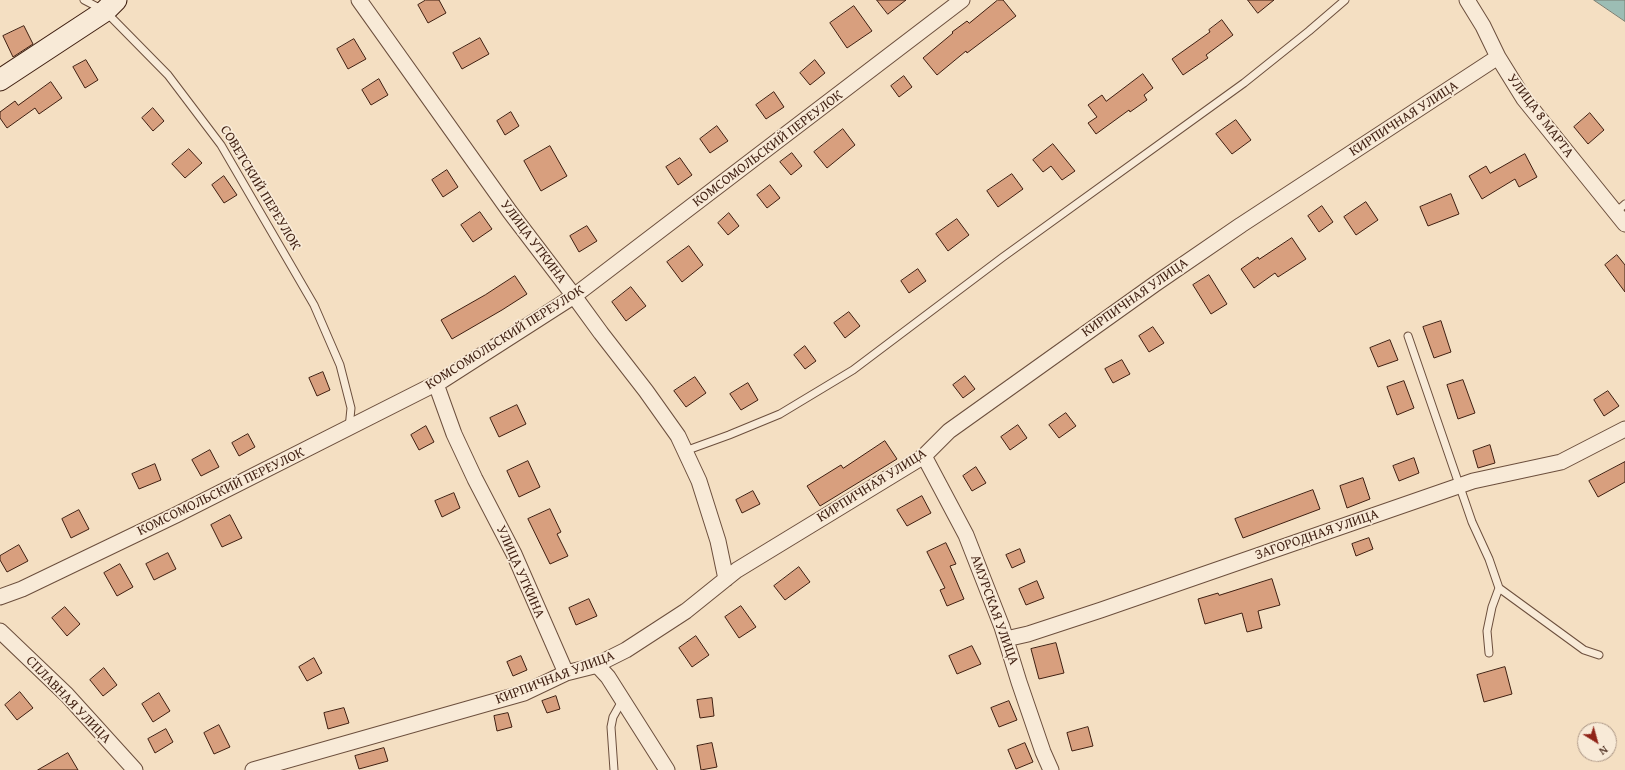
<!DOCTYPE html>
<meta charset="utf-8">
<style>
body{margin:0}
#map{position:relative;width:1625px;height:770px;overflow:hidden;background:#f4dfc2;font-family:"Gentium Book Plus",serif}
canvas{display:block}
.north{position:absolute;left:1577px;top:722px;width:40px;height:40px;box-sizing:border-box;background:#f8ead7;border:1px solid #ae9988;border-radius:50%;rotate:143deg;font-size:11px;font-weight:700;line-height:16px;text-align:center;color:#3f1f11}
.north::after{content:'';display:block;margin:auto;width:14px;height:18px;background:#8f2418;clip-path:polygon(50% 0,100% 100%,50% 72%,0 100%)}
</style>
<div id="map">
<canvas width="1625" height="770"></canvas>
<div class="north">N</div>
</div>
<script>
const context = document.querySelector('canvas').getContext('2d');
context.lineJoin = 'round';
function fill(path, color) {
  context.fillStyle = color;
  context.fill(path, 'evenodd');
}
function strokePath(path, color, width, dash) {
  context.strokeStyle = color;
  context.lineWidth = width;
  context.lineCap = dash ? 'butt' : 'round';
  context.setLineDash(dash || []);
  context.stroke(path);
}
function write(font, color, halo, rows, align = 'center') {
  context.font = font + ' "Gentium Book Plus",serif';
  context.lineWidth = 3.5;
  context.setLineDash([]);
  context.textBaseline = 'middle';
  context.strokeStyle = halo;
  context.fillStyle = color;
  for (const [text, x, y, turn = 0] of rows) {
    context.save();
    context.translate(x, y);
    context.rotate((+turn || 0) * Math.PI / 180);
    context.textAlign = isNaN(turn) ? turn : align;
    if (halo) context.strokeText(text, 0, 0);
    context.fillText(text, 0, 0);
    context.restore();
  }
}
const water = new Path2D(`
 M1594 0H1625V21Z`);
fill(water, '#9cbdb4');
strokePath(water, '#777e73', 1);
const building = new Path2D(`
 M426 0H439L446 13 428 23 418 5Z
 M877 0H906L888 14Z
 M998 0H1003L1016 16 967 53 966 51 937 75 923 58 953 33 952 32 967 21 969 23Z
 M1248 0H1274L1258 13Z
 M854 6 872 31 847 48 830 23Z
 M1222 20 1233 35 1206 55 1208 58 1183 75 1172 59 1210 32 1209 30Z
 M24 26 33 44 13 57 3 36Z
 M480 38 489 54 462 69 453 53Z
 M354 39 366 59 348 69 337 49Z
 M86 60 98 80 85 88 73 67Z
 M815 60 825 73 810 85 800 73Z
 M1143 74 1153 88 1144 95 1147 100 1130 112 1129 110 1096 134 1088 123 1097 117 1088 105 1102 95 1106 101Z
 M904 76 912 87 899 97 891 86Z
 M379 79 388 95 371 105 362 90Z
 M51 82 62 98 39 114 35 108 7 128 0 118V112L15 101 18 105Z
 M774 92 784 107 766 119 756 105Z
 M153 108 164 121 153 131 142 118Z
 M511 112 519 126 505 135 497 121Z
 M1590 113 1604 130 1588 144 1574 127Z
 M1236 120 1251 140 1232 154 1216 134Z
 M717 126 728 141 710 153 700 139Z
 M843 129 855 145 827 168 814 152Z
 M1053 144 1075 171 1062 180 1051 166 1043 172 1033 160Z
 M550 146 567 176 541 191 524 161Z
 M189 149 202 163 185 178 172 164Z
 M792 153 802 166 791 175 780 162Z
 M1525 154 1537 177 1519 187 1515 179 1482 199 1469 176 1486 166 1490 173Z
 M680 158 692 175 678 185 666 167Z
 M447 170 458 187 443 197 432 180Z
 M1012 174 1023 189 998 207 987 191Z
 M224 176 237 195 224 203 212 185Z
 M770 185 780 198 767 208 757 195Z
 M1451 194 1459 214 1428 226 1420 207Z
 M1366 202 1378 220 1356 235 1344 217Z
 M1322 206 1333 222 1319 232 1308 216Z
 M480 212 492 229 473 242 461 225Z
 M729 213 739 226 728 235 718 223Z
 M957 219 969 235 948 251 936 234Z
 M587 226 597 241 579 252 570 236Z
 M1292 238 1306 259 1278 277 1275 273 1254 288 1241 269 1258 257 1259 259Z
 M689 246 703 265 682 282 667 262Z
 M1617 255 1625 265V292L1605 265Z
 M918 269 926 281 909 293 901 281Z
 M1209 275 1227 304 1211 314 1193 285Z
 M515 276 527 294 502 310 452 339 441 320 485 295Z
 M631 287 646 306 626 321 612 302Z
 M849 312 860 326 845 338 834 323Z
 M1441 321 1451 352 1434 358 1423 327Z
 M1153 327 1164 343 1149 352 1139 336Z
 M1390 340 1398 360 1378 367 1370 348Z
 M805 346 816 361 805 369 794 355Z
 M1122 360 1130 374 1113 383 1105 369Z
 M323 372 330 390 317 396 309 378Z
 M965 376 975 389 963 398 953 385Z
 M695 377 706 393 686 407 674 391Z
 M1463 380 1475 413 1458 419 1447 385Z
 M1404 381 1414 408 1397 415 1387 387Z
 M748 383 758 400 741 410 730 394Z
 M1608 391 1619 406 1604 416 1594 400Z
 M517 405 526 424 499 437 490 418Z
 M1066 413 1076 426 1059 438 1049 425Z
 M1018 425 1027 438 1010 450 1001 437Z
 M426 426 434 442 419 450 411 435Z
 M248 434 255 447 239 456 232 443Z
 M885 441 897 459 820 506 807 486 841 465 843 468Z
 M1490 445 1495 463 1478 468 1473 451Z
 M210 450 219 467 201 476 192 460Z
 M1414 458 1419 473 1399 481 1393 466Z
 M528 461 540 487 519 497 507 471Z
 M1625 462V482L1598 497 1589 481Z
 M155 464 161 480 139 489 132 474Z
 M976 467 986 483 972 491 963 476Z
 M1363 478 1370 499 1347 508 1340 486Z
 M1313 490 1320 509 1243 538 1235 519Z
 M753 491 760 504 742 513 736 500Z
 M454 493 460 508 442 517 435 501Z
 M922 496 931 513 907 526 897 510Z
 M550 509 561 532 557 534 568 556 550 564 528 519Z
 M79 510 89 529 71 538 62 519Z
 M230 515 242 538 222 547 211 525Z
 M1369 538 1373 549 1356 556 1352 544Z
 M946 543 956 564 950 566 964 599 947 606 940 590 945 588 927 552Z
 M19 545 28 561 7 572 0 560V556Z
 M1020 549 1025 562 1012 568 1006 555Z
 M168 553 176 569 154 580 146 564Z
 M120 564 133 587 117 596 104 573Z
 M799 567 810 582 785 600 774 586Z
 M1272 579 1280 605 1258 611 1262 628 1247 632 1242 613 1205 624 1198 599 1218 593 1219 595Z
 M1037 581 1044 598 1026 605 1019 589Z
 M589 599 597 616 576 625 569 608Z
 M741 606 756 627 739 638 725 617Z
 M65 607 80 624 67 636 52 618Z
 M696 636 709 655 692 667 679 648Z
 M1056 643 1064 673 1039 679 1031 649Z
 M972 646 981 664 957 674 949 656Z
 M521 656 527 670 513 676 507 662Z
 M314 658 322 673 307 681 299 667Z
 M1505 667 1512 694 1484 702 1477 675Z
 M104 668 117 685 103 696 90 680Z
 M20 692 33 708 17 720 5 705Z
 M159 693 170 711 153 722 142 704Z
 M556 696 560 709 547 713 542 701Z
 M712 698 714 716 700 718 697 700Z
 M1009 701 1017 720 999 727 991 708Z
 M344 708 349 723 328 729 324 713Z
 M508 713 512 727 497 731 494 716Z
 M219 725 230 747 214 754 204 733Z
 M1088 727 1093 746 1072 751 1067 733Z
 M166 729 173 742 155 753 148 739Z
 M712 743 717 767 701 770 697 746Z
 M1025 743 1033 762 1016 769 1008 750Z
 M384 748 388 761 359 769 355 756Z
 M68 753 78 770H38Z`);
fill(building, '#d89f7e');
strokePath(building, '#3f1f11', 1);
const lane = new Path2D(`
 M84 0 105 11 168 75 221 145 314 305 340 365 351 408 349 428
 M1615 213 1625 204
 M1408 336 1472 522 1489 559 1499 588 1492 607 1487 631 1489 653
 M685 451 729 435 780 414 853 370 1003 257 1244 83 1309 31 1345 0
 M1499 588 1584 650 1599 655
 M614 770 611 727 613 717 622 701`);
const street = new Path2D(`
 M359 0 510 212 574 296 601 333 646 391 678 436 699 481 718 541 726 579
 M1467 0 1483 26 1498 57 1524 99 1625 224
 M436 384 454 434 475 479 514 554 566 673
 M924 456 966 535 1002 627 1019 682 1043 752 1051 770
 M0 597 22 589 176 515 443 380 574 296 962 0
 M0 631 67 695 135 770
 M1006 639 1028 634 1101 610 1473 481 1561 462 1625 429
 M597 665 608 677 667 770
 M253 770 524 693 566 673 594 666 626 650 686 611 737 570 924 456 949 431 1155 284 1241 225 1498 57`);
const secondary = new Path2D(`
 M0 80 105 11 116 0`);
strokePath(lane, '#6c4f3d', 9);
strokePath(street, '#6c4f3d', 17);
strokePath(secondary, '#3f1f11', 23);
strokePath(lane, '#f8ead7', 7);
strokePath(street, '#f8ead7', 15);
strokePath(secondary, '#f8ead7', 21);
write('14px', '#3f1f11', '#f8ead7', [
 ["УЛИЦА 8 МАРТА",1540,116,53],
 ["КИРПИЧНАЯ УЛИЦА",1404,119,-33],
 ["КОМСОМОЛЬСКИЙ ПЕРЕУЛОК",768,149,-37],
 ["СОВЕТСКИЙ ПЕРЕУЛОК",260,188,59],
 ["УЛИЦА УТКИНА",533,242,53],
 ["КИРПИЧНАЯ УЛИЦА",1135,298,-35],
 ["КОМСОМОЛЬСКИЙ ПЕРЕУЛОК",505,338,-32],
 ["КИРПИЧНАЯ УЛИЦА",872,486,-32],
 ["КОМСОМОЛЬСКИЙ ПЕРЕУЛОК",221,492,-26],
 ["ЗАГОРОДНАЯ УЛИЦА",1317,535,-19],
 ["УЛИЦА УТКИНА",520,572,66],
 ["АМУРСКАЯ УЛИЦА",994,610,70],
 ["КИРПИЧНАЯ УЛИЦА",555,678,-21],
 ["СПЛАВНАЯ УЛИЦА",68,700,46]
]);
</script>
